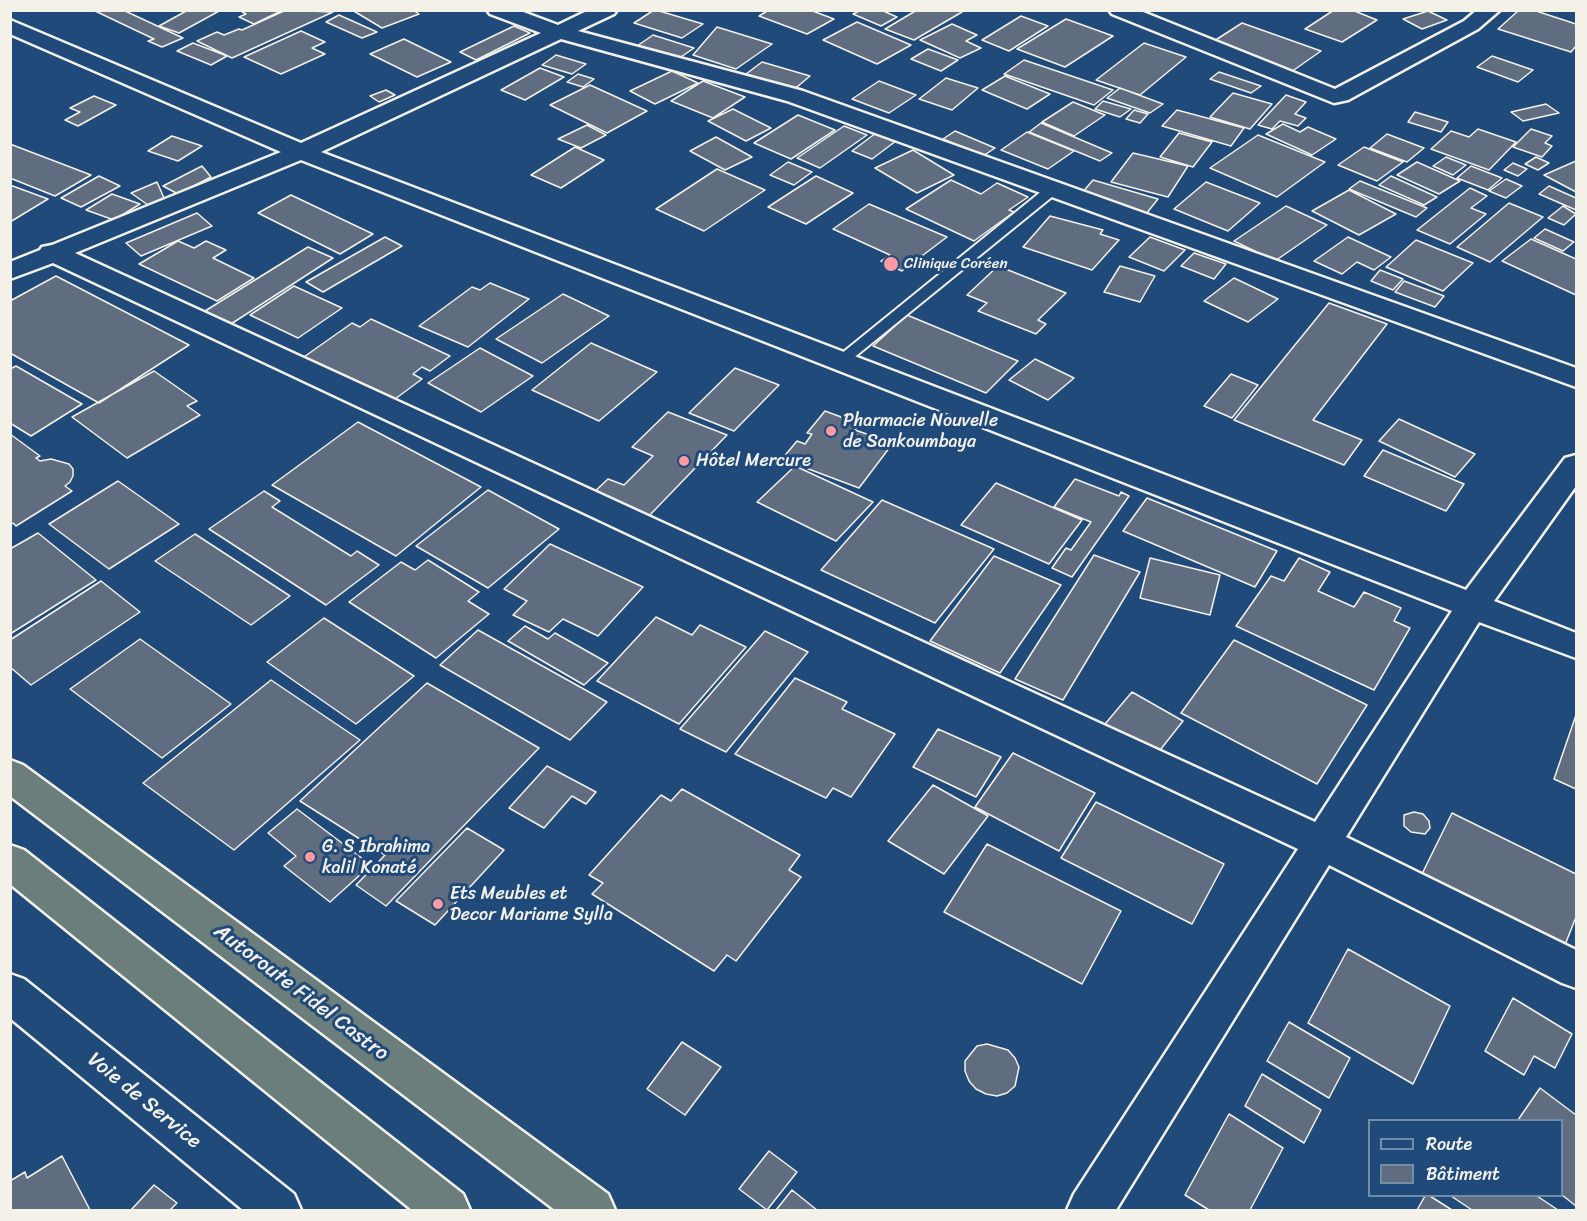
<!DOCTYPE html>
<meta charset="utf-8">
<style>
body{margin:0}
#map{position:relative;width:1587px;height:1221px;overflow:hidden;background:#1f4a7a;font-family:Sriracha,sans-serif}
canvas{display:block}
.frame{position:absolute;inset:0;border:12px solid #f4f1e8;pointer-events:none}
.legend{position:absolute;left:1368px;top:1119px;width:195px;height:78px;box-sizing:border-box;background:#1f4a7a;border:2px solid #748da6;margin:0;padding:8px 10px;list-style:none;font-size:18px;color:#f4f1e8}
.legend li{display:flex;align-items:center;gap:12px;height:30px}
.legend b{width:30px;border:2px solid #748da6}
</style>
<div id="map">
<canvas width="1587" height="1221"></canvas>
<div class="frame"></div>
<ul class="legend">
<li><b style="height:8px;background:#1f4a7a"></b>Route</li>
<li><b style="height:16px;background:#606d80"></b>Bâtiment</li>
</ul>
</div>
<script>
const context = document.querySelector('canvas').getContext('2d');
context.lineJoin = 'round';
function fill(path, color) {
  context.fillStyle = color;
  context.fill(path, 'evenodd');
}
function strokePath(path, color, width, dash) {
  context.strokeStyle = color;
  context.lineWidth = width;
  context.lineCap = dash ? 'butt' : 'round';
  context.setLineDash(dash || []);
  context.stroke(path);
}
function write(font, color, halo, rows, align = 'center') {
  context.font = font + ' Sriracha,sans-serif';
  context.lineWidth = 6;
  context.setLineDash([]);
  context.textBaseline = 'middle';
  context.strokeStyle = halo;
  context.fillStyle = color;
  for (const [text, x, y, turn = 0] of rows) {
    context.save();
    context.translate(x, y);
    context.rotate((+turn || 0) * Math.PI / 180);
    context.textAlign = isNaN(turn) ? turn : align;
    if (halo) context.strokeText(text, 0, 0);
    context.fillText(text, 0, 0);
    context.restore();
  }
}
const building = new Path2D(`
 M93 10H123L183 38 162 47 148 41 154 39Z
 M188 10H221L179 33 159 26Z
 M239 10H283L254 24 239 17 246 14Z
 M286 10 333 12 232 58 197 41 217 32 224 35 239 29 242 30Z
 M352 10H413L419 14 382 28Z
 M654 10H656L703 24 682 38 634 23Z
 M769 10H810L834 19 807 34 759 16Z
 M861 10H881L897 17 881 26 853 14Z
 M917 10H959L962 12 914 40 885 29Z
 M1334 10H1352L1377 20 1342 42 1305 29Z
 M1519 10H1533L1576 24V46L1571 52 1498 29Z
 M1428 11 1447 20 1422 29 1403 19Z
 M339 15 377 32 362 38 326 22Z
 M1021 16 1048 26 1009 51 982 40Z
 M1066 19 1113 36 1065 67 1017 49Z
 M857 22 911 45 877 64 823 40Z
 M1242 23 1321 51 1291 72 1211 43Z
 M952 24 977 35 966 41 981 48 960 58 920 40Z
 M514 26 530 33 476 60 460 52Z
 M717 27 772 44 736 69 693 55Z
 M301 31 325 42 312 48 325 54 281 74 244 57Z
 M653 35 694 48 678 59 637 46Z
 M404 39 451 62 417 77 370 54Z
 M193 43 227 56 211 65 177 51Z
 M1144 43 1186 57 1140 95 1096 80Z
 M928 49 958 60 941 71 911 59Z
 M556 55 586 64 572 74 542 65Z
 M1492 56 1533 70 1518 82 1477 67Z
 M1024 60 1113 90 1094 105 1004 74Z
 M762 62 810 76 791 92 742 77Z
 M540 68 564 77 525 100 501 90Z
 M672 71 698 83 655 104 630 91Z
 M1219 72 1261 86 1251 93 1210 79Z
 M578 74 594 79 583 87 567 82Z
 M1005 76 1050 94 1027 109 982 90Z
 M946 78 978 88 952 110 919 99Z
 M703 81 745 97 713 118 671 101Z
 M879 81 916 95 889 113 852 99Z
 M590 85 647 111 607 133 550 105Z
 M1120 88 1163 104 1150 113 1107 98Z
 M386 90 395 95 379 102 370 96Z
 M1233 93 1272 104 1250 129 1210 117Z
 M1286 95 1306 102 1295 114 1306 118 1298 126 1280 121 1272 129 1258 125Z
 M94 96 116 105 78 126 65 120 80 112 70 108Z
 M1103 101 1131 109 1120 117 1095 109Z
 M1073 102 1105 115 1074 136 1042 122Z
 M1546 104 1559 113 1523 121 1511 112Z
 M733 109 771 128 746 141 708 121Z
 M1134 110 1148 114 1140 123 1126 119Z
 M1177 110 1244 128 1231 146 1162 126Z
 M1415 112 1448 122 1441 132 1408 122Z
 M798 115 835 130 791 159 754 143Z
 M1041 123 1112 153 1100 161 1029 132Z
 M1283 124 1300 132 1308 127 1336 139 1312 155 1266 134Z
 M587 125 606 135 581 148 558 139Z
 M844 126 867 135 820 168 797 158Z
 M1478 129 1516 142 1489 170 1431 149 1451 131 1469 137Z
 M1531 129 1552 136 1545 143 1552 146 1542 157 1513 147Z
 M955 131 995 148 983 156 943 139Z
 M1027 132 1074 151 1048 169 1001 150Z
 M876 133 896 141 872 159 852 151Z
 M1179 133 1212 142 1193 167 1160 157Z
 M1387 134 1424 148 1407 162 1370 148Z
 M1258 135 1325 162 1277 197 1210 168Z
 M172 136 202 146 178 161 148 151Z
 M716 137 752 157 725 170 690 151Z
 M10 144 91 175 55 196 10 178Z
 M575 147 604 160 561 188 531 175Z
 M1364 147 1403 162 1377 181 1338 165Z
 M913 150 954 175 917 193 875 168Z
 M1133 153 1188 166 1168 197 1111 182Z
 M1446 157 1466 165 1453 175 1433 166Z
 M1536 157 1549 163 1538 170 1525 164Z
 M1576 161V192L1544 175Z
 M788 162 812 172 794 185 770 175Z
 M1417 162 1460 181 1439 194 1397 175Z
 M1513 163 1527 169 1518 176 1504 170Z
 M202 166 211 177 178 194 163 186Z
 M1471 166 1502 178 1488 190 1457 178Z
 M717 169 765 190 704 231 656 209Z
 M99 176 120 186 81 207 61 198Z
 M816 176 853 193 806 224 768 207Z
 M1391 176 1437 197 1424 205 1379 185Z
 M1506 179 1522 186 1506 198 1489 191Z
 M951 180 981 194 997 183 1028 197 1009 210 1014 212 974 241 906 209Z
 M1093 180 1158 199 1146 214 1081 194Z
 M1360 181 1427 208 1416 217 1349 189Z
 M157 182 164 198 148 205 131 193Z
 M1206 182 1260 203 1228 231 1174 209Z
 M10 185 48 199 10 222Z
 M1549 186 1576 198V210L1539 194Z
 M1470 188 1487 196 1471 208 1486 214 1450 244 1417 230Z
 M1349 190 1396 214 1359 235 1312 211Z
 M112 194 140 204 114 220 86 210Z
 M291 195 373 234 340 254 258 213Z
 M1509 203 1543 217 1490 262 1457 247Z
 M869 204 947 237 902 271 881 261 890 255 833 229Z
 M1286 206 1327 225 1275 261 1234 241Z
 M1563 206 1576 214 1564 225 1548 218Z
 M197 213 212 226 141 256 126 243Z
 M1050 216 1103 230 1100 234 1119 240 1092 270 1023 247Z
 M1545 229 1574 242 1563 251 1534 238Z
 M385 237 402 246 323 292 306 282Z
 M1150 237 1185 250 1164 271 1129 257Z
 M1348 237 1391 257 1374 270 1357 262 1342 274 1314 261Z
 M1531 239 1576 259V295L1502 261Z
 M1416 240 1473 263 1443 291 1386 267Z
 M178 241 194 248 206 241 226 250 213 258 254 278 217 301 139 264Z
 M308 247 333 258 231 324 205 311Z
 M1194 253 1226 264 1214 279 1181 266Z
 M998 266 1066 293 1038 320 1046 324 1036 334 978 311 987 303 967 295Z
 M1120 266 1155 276 1140 302 1104 292Z
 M1380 270 1403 279 1393 290 1371 281Z
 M56 276 189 345 99 403 10 353V301Z
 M1234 278 1278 299 1248 322 1204 301Z
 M1404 281 1444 296 1435 307 1395 292Z
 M490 283 529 299 468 347 419 326 472 287 480 290Z
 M294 286 342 308 298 338 250 315Z
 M563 294 609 316 542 363 496 339Z
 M1329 303 1387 324 1313 420 1362 440 1344 465 1234 420Z
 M907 315 1018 361 986 393 873 346Z
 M371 319 450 356 430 371 422 367 413 374 422 379 391 402 301 359 352 323 360 327Z
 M591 343 657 372 599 421 532 390Z
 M480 348 533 376 481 412 428 383Z
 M1035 359 1074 378 1048 400 1009 380Z
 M16 366 82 404 31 436 10 423V369Z
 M735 368 779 385 734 431 689 413Z
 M154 371 197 401 187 406 200 415 127 458 72 417Z
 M1231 374 1258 385 1232 418 1204 406Z
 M825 411 860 424 855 430 893 443 859 488 782 459 797 441 805 444 812 434 807 433Z
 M668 412 727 435 646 519 591 495 608 479 624 485 653 456 632 447Z
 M1399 419 1475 454 1455 477 1379 441Z
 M358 422 481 487 396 556 272 485Z
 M10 434 40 456 36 458 40 461 51 459 69 464 73 469V476L70 482 65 486 72 491 16 526 13 523 10 525Z
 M1383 450 1464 484 1446 511 1364 476Z
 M795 466 873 502 836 541 757 502Z
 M1075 479 1119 496 1121 492 1129 496 1072 577 1052 568 1066 548 1071 550 1091 522 1054 507Z
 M118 481 179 524 109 569 49 524Z
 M996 483 1082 520 1049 564 961 525Z
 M488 490 559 529 488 588 416 546Z
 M264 491 280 501 272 507 351 556 357 551 379 565 326 605 209 529Z
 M1147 498 1277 551 1255 587 1123 531Z
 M882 500 994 549 935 623 821 570Z
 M38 533 96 580 10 634V549Z
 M195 534 290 596 251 625 155 561Z
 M550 544 643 587 598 636 563 619 549 632 513 615 527 601 504 589Z
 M1094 555 1140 572 1063 700 1015 679Z
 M994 556 1061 585 1000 673 930 641Z
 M1150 558 1220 575 1210 615 1140 598Z
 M1299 558 1330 572 1318 591 1354 607 1364 592 1401 608 1394 621 1410 628 1374 690 1236 626 1271 576 1284 581Z
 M428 560 479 592 468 601 489 614 436 658 349 602 401 562 415 570Z
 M101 581 140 612 31 685 10 667V640Z
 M656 617 692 635 700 625 746 647 679 724 597 681Z
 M324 618 414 676 356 724 267 662Z
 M525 626 548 639 555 633 608 663 584 685 508 641Z
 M478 630 607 702 570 740 440 665Z
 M765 631 808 652 726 752 680 729Z
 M140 639 231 704 162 758 70 689Z
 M1234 640 1367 705 1317 784 1181 713Z
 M795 678 847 702 842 709 895 734 851 797 833 788 826 798 735 754Z
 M271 680 360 740 234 850 143 783Z
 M427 683 539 748 386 906 356 885 385 855 300 801Z
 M1132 692 1183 721 1157 754 1105 724Z
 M1576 715V789L1554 779Z
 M938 729 1001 757 976 797 913 767Z
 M1013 753 1095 793 1059 851 975 807Z
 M547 766 596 792 586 804 572 796 544 828 509 808Z
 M933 785 988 816 944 874 888 841Z
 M682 789 800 855 789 870 801 877 736 961 727 955 714 971 592 894 603 883 589 875 661 795 671 801Z
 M1096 802 1224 864 1192 924 1061 858Z
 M297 809 371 865 330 902 284 866 296 856 268 833Z
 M1414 812 1423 814 1429 821 1430 828 1425 834 1411 832 1404 826V815Z
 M1452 813 1576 874V917L1561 955 1418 882Z
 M467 828 504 850 435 925 396 901Z
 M987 844 1121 911 1082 984 944 912Z
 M1348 949 1450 1006 1413 1084 1308 1023Z
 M1513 998 1572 1034 1555 1068 1534 1056 1524 1075 1485 1051Z
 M1289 1022 1350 1058 1329 1098 1267 1061Z
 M682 1042 721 1067 685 1115 647 1089Z
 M987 1044 1008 1050 1015 1058 1019 1067 1015 1086 1007 1093 997 1096 986 1094 976 1089 969 1081 965 1071V1061L977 1046Z
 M1262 1074 1321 1110 1304 1143 1245 1106Z
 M1540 1088 1576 1115V1206L1562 1195V1120H1518Z
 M1229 1114 1283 1148 1250 1210H1209L1185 1195Z
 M769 1151 797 1172 767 1210 739 1189Z
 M62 1156 90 1210H10V1181L25 1172 27 1178Z
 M154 1185 177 1203 170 1210H131Z
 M792 1190 817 1210H776Z
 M1425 1196H1430L1452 1210H1417Z
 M1451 1196H1537L1558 1210H1472Z`);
fill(building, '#606d80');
strokePath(building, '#f4f1e8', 1.5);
const lane = new Path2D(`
 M1053 185 1058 186 1060 189 1058 192 846 364H836L833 361 836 358 1048 186Z`);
const street = new Path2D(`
 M487 10H518L558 25 589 10H617L614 14 578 31 803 91 1576 368V387L787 101 561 39 321 152 1466 590 1565 458 1576 455V486L1494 601 1576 633V658L1479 622 1346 837 1576 950V988L1562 983 1329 865 1116 1210H1067L1074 1194 1298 849 53 263 10 279V262L40 250 42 247 52 245 281 152 10 34V20L301 143 541 33 490 14ZM301 160 1452 611 1315 822 75 253Z
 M1109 10H1138L1335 89 1464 21 1477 10H1500L1478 29 1348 100 1334 103 1112 14Z
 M10 974 24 979 294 1194 301 1210H243L10 1018Z`);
const highway = new Path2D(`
 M10 760 23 765 608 1194 615 1210H555L10 796Z
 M10 845 24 850 463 1194 470 1210H412L10 884Z`);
strokePath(lane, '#f4f1e8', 4);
strokePath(street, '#f4f1e8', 5);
strokePath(highway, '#f4f1e8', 5);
fill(lane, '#1f4a7a');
fill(street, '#1f4a7a');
fill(highway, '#6c7e7c');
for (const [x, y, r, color] of [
 [891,264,8,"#ff9aa2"],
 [831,431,6,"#ff9aa2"],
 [684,461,6,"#ff9aa2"],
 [310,857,6,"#ff9aa2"],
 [438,904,6,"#ff9aa2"]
]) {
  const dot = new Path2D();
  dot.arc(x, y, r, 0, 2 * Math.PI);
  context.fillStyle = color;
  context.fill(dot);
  strokePath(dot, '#1f4a7a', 2);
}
write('15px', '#f4f1e8', '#1f4a7a', [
 ["Clinique Coréen",904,264]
], 'left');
write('18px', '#f4f1e8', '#1f4a7a', [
 ["Pharmacie Nouvelle",843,421],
 ["de Sankoumbaya",843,442],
 ["Hôtel Mercure",696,461],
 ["G. S Ibrahima",322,847],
 ["kalil Konaté",322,868],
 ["Ets Meubles et",450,894],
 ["Decor Mariame Sylla",450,915]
], 'left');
write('21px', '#f4f1e8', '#1f4a7a', [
 ["Autoroute Fidel Castro",301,993,37],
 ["Voie de Service",144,1101,39]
]);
</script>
